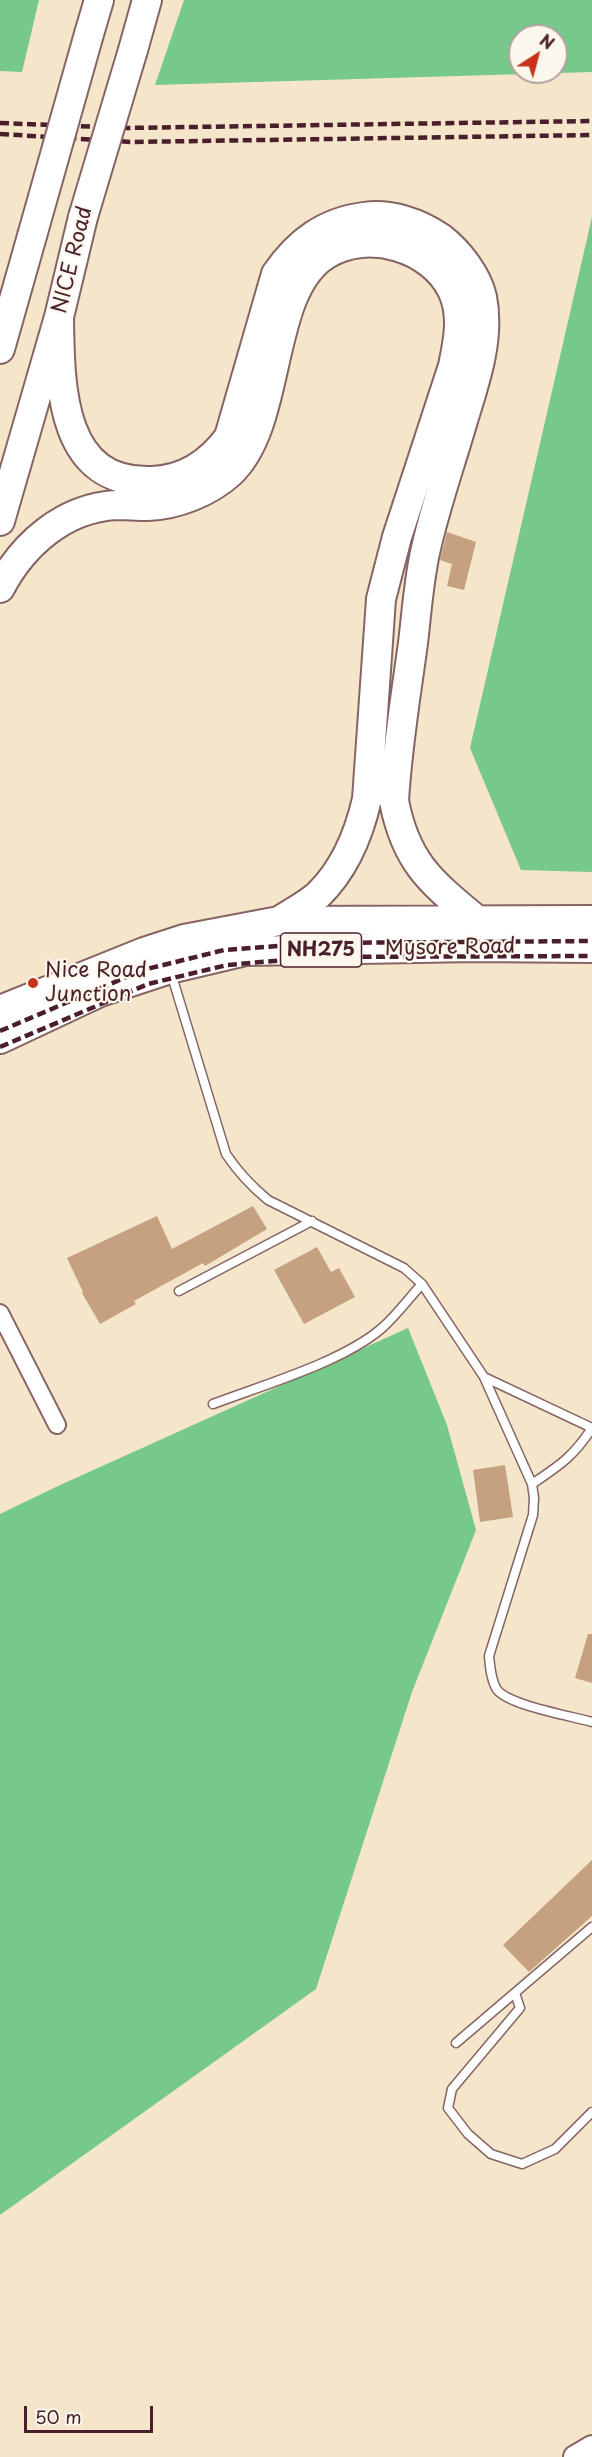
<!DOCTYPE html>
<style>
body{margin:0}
#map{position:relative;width:592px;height:2457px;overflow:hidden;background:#f4e5cb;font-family:"Playpen Sans",sans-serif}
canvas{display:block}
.north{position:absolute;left:508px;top:24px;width:60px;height:60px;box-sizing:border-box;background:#fbf7ec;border:2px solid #b4a19f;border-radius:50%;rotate:36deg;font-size:16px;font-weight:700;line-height:24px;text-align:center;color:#4a1f2b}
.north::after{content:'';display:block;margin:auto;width:21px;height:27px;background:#c8321e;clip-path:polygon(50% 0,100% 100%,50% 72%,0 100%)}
.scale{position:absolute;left:24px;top:2406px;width:129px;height:27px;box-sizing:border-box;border:3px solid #4a1f2b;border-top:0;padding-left:8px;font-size:18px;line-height:21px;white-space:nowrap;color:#4a1f2b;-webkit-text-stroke:4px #fbf7ec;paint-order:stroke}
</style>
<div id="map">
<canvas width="592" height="2457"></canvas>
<div class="north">N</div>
<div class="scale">50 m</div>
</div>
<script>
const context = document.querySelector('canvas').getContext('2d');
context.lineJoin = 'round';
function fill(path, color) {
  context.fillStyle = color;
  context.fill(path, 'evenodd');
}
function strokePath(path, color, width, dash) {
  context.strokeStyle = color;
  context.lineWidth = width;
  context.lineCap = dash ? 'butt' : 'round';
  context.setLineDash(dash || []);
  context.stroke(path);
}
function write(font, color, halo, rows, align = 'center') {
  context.font = font + ' "Playpen Sans",sans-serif';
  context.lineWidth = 4.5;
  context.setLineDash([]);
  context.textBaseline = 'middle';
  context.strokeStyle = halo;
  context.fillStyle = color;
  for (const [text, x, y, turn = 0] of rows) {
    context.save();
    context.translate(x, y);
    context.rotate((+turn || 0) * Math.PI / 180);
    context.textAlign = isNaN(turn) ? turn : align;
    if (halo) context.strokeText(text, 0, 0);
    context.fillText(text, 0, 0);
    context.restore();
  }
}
fill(new Path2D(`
 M0 0H39L22 72 0 71Z
 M184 0H592V72L155 85ZM520 36H556V72H520Z
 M592 217V872L521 870 470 748Z
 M408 1328 447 1425 476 1530 412 1692 316 1989 0 2215V1514L58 1486Z`), '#76c98b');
fill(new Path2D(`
 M447 532 476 542 464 590 447 586 452 564 440 560Z
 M253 1206 267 1229 205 1266 203 1263 134 1301 136 1304 100 1324 82 1293 83 1292 67 1258 157 1216 172 1249Z
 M317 1247 331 1272 339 1268 355 1297 304 1324 274 1270Z
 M505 1465 513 1517 480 1522 473 1470Z
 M588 1634H592V1683L575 1678Z
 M592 1860V1916L529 1972 503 1945Z`), '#c5a180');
const lane = new Path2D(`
 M171 973 226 1154C238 1172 251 1186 268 1200L404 1268 422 1284 484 1377
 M179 1291 312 1221
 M213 1404C263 1385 343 1362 382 1328 397 1315 409 1298 422 1284
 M592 1428 484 1377 532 1484 534 1498 533 1515 489 1656C490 1667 491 1679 496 1688 505 1705 572 1716 592 1722
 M532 1484C560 1465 573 1457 592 1428
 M515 1993 520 2008 452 2089 448 2108 468 2134 491 2154 522 2164 555 2149 592 2112
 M456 2043 592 1927`);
const street = new Path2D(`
 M0 1313 57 1425`);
const secondary = new Path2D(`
 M575 2457 592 2447`);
const highway = new Path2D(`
 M89 34 99 0
 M133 50 147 0
 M59 317C60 384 59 485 152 481 184 480 210 463 229 437L276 274C298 242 325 222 364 217 391 213 419 223 441 238 458 251 477 275 482 297 490 337 476 379 464 417 452 459 437 501 427 544 419 575 417 610 413 643 406 695 397 748 394 801 406 863 431 882 478 921
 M0 349 32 236
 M0 521 59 317 83 217
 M0 588C23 544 64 508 116 505 126 505 137 506 148 506 177 505 209 492 230 473 284 423 265 291 327 254 368 229 431 247 452 290 464 314 458 342 453 366L397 537 381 599 367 799C359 834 345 869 318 895 307 905 291 913 279 921
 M0 1010 144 952 184 939 279 921 592 920
 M0 1039 100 992 170 969 246 951 474 947 592 948`);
strokePath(lane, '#866463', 11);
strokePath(street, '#866463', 20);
strokePath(secondary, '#866463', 26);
strokePath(highway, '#866463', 32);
strokePath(lane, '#fff', 8);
strokePath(street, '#fff', 16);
strokePath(secondary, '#fff', 22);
strokePath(highway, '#fff', 28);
strokePath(new Path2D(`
 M0 123 125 128 592 121
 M0 134 132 142 592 135
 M0 1031 143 970 224 950 318 943 592 941
 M0 1047 148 984 227 965 319 957 592 956`), '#4a1f2b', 4.5, [9, 4.5]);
const highwayBridge = new Path2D(`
 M83 217 133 50
 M32 236 89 34`);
strokePath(highwayBridge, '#866463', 32, []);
strokePath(highwayBridge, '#fff', 28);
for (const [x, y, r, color] of [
 [33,983,6,"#c8321e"]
]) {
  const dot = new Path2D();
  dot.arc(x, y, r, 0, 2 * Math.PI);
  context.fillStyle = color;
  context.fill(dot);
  strokePath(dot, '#fbf7ec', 2);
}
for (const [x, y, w] of [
 [321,950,81]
]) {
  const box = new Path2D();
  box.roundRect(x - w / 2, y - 17, w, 34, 4.5);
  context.fillStyle = '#fbf7ec';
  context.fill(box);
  strokePath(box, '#4a1f2b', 1.5);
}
write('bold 20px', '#4a1f2b', null, [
 ["NH275",321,950]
]);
write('21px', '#4a1f2b', '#fbf7ec', [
 ["NICE Road",73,260,-76],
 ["Mysore Road",450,948,-1]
]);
write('21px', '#4a1f2b', '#fbf7ec', [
 ["Nice Road",45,971],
 ["Junction",45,995]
], 'left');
</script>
